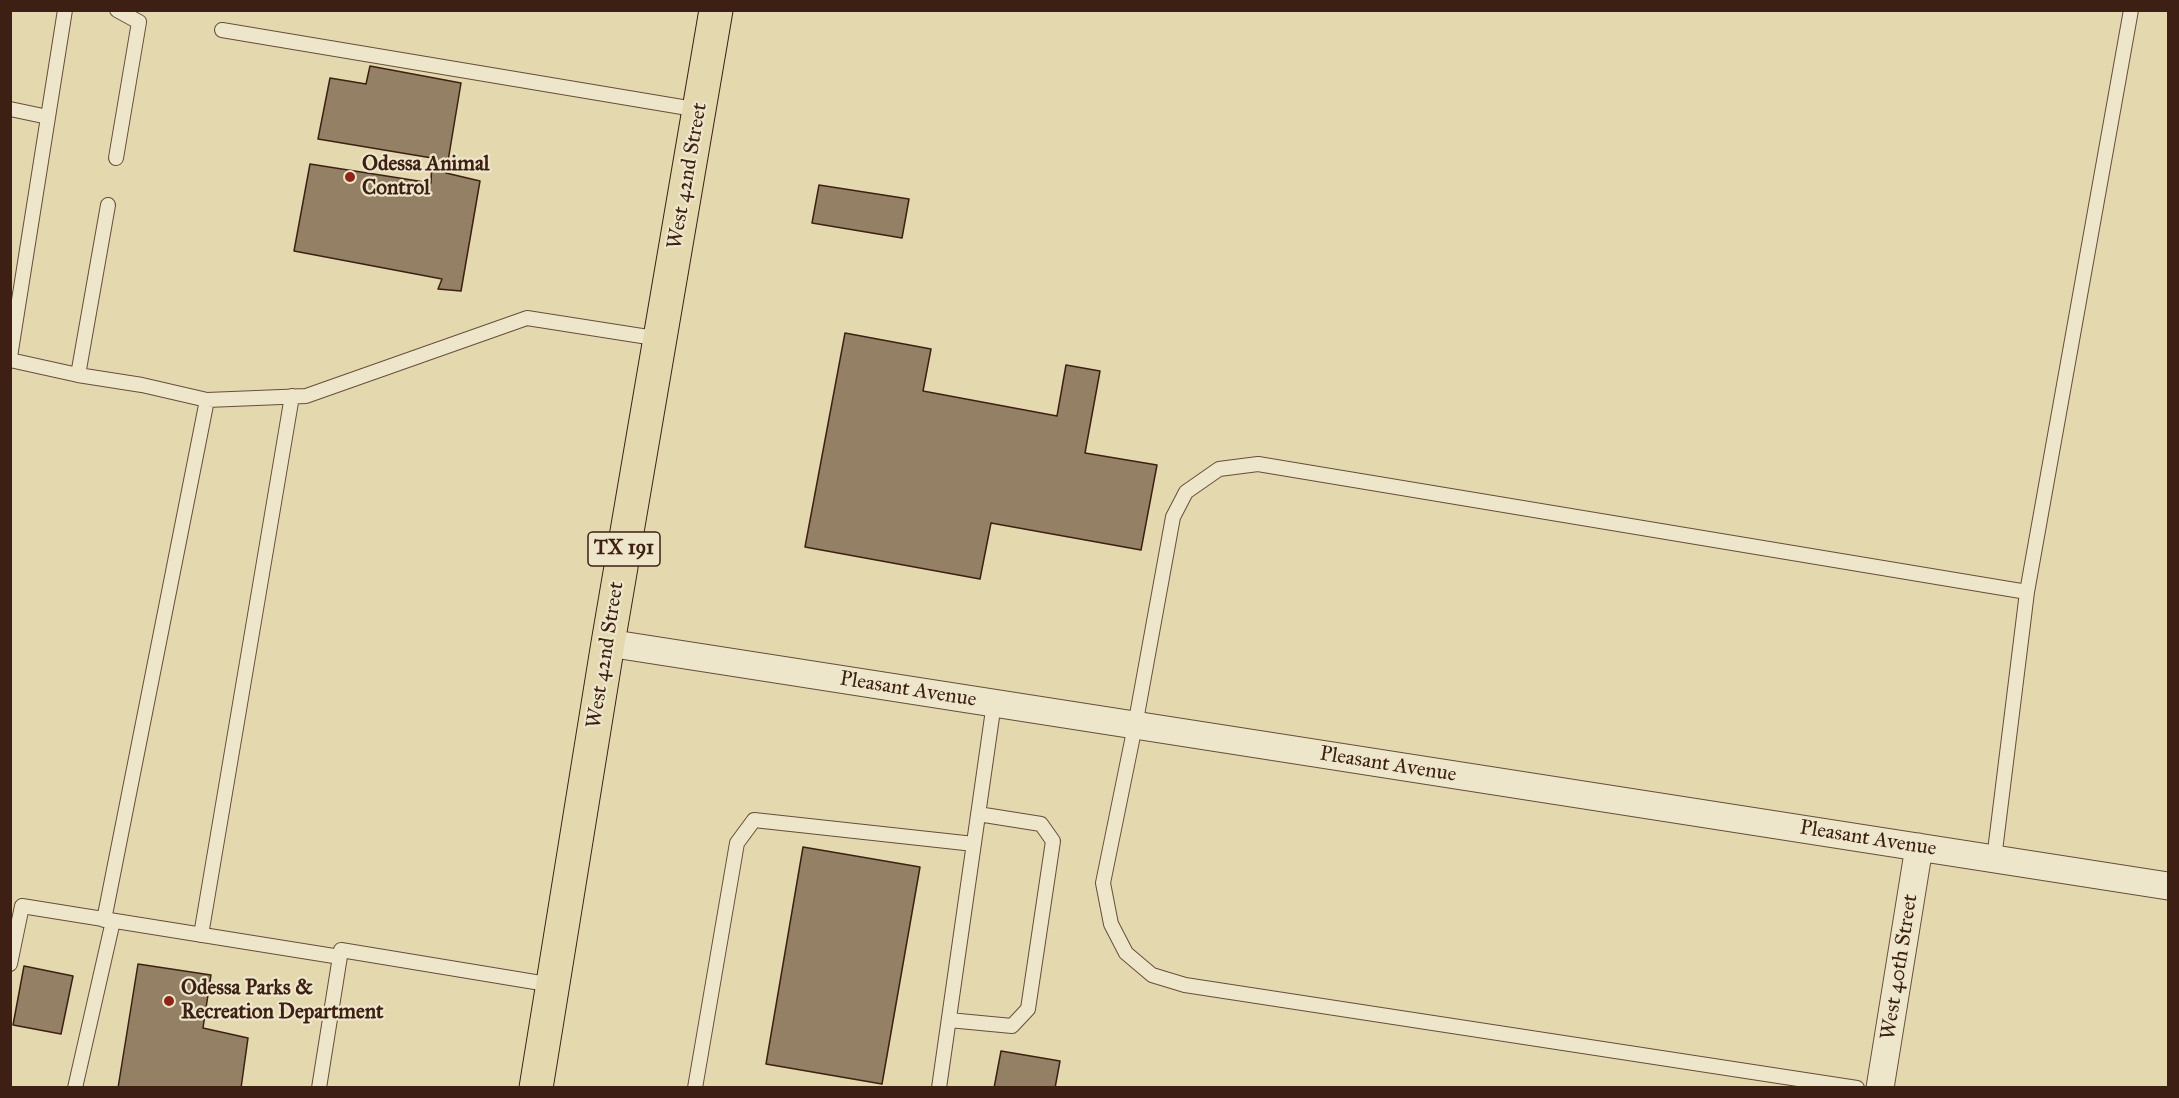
<!DOCTYPE html>
<style>
body{margin:0}
#map{position:relative;width:2179px;height:1098px;overflow:hidden;background:#e4d8af;font-family:"IM FELL Great Primer",serif}
canvas{display:block}
.frame{position:absolute;inset:0;border:12px solid #3d2013;pointer-events:none}
</style>
<div id="map">
<canvas width="2179" height="1098"></canvas>
<div class="frame"></div>
</div>
<script>
const context = document.querySelector('canvas').getContext('2d');
context.lineJoin = 'round';
function fill(path, color) {
  context.fillStyle = color;
  context.fill(path, 'evenodd');
}
function strokePath(path, color, width, dash) {
  context.strokeStyle = color;
  context.lineWidth = width;
  context.lineCap = dash ? 'butt' : 'round';
  context.setLineDash(dash || []);
  context.stroke(path);
}
function write(font, color, halo, rows, align = 'center') {
  context.font = font + ' "IM FELL Great Primer",serif';
  context.lineWidth = 4.5;
  context.setLineDash([]);
  context.textBaseline = 'middle';
  context.strokeStyle = halo;
  context.fillStyle = color;
  for (const [text, x, y, turn = 0] of rows) {
    context.save();
    context.translate(x, y);
    context.rotate((+turn || 0) * Math.PI / 180);
    context.textAlign = isNaN(turn) ? turn : align;
    if (halo) context.strokeText(text, 0, 0);
    context.fillText(text, 0, 0);
    context.restore();
  }
}
const building = new Path2D(`
 M370 66 461 83 446 173 480 181 461 291 438 289 442 279 294 251 310 164 431 183 432 158 318 139 330 78 366 84Z
 M819 185 909 199 902 238 812 223Z
 M845 333 931 349 923 391 1057 416 1066 365 1100 371 1085 453 1157 465 1141 550 991 523 980 579 805 547Z
 M803 847 920 867 882 1084 766 1064Z
 M138 964 211 975 203 1028 248 1038 241 1088H118Z
 M24 966 73 976 61 1034 13 1025Z
 M1001 1051 1060 1061 1055 1088H994Z`);
fill(building, '#948064');
strokePath(building, '#3d2013', 1.5);
const service = new Path2D(`
 M222 30 700 110
 M10 109 48 117
 M116 158 139 22 117 10
 M10 357 65 10
 M10 360 78 375 142 385 207 400 306 396 527 318 661 339
 M78 375 108 205
 M1994 859 2027 592 2131 10
 M104 920 207 400
 M201 935 292 396
 M10 964 22 906 340 957
 M949 1020 1012 1026 1028 1009 1053 841 1041 824 978 814
 M75 1088 113 921
 M319 1088 341 950 553 985
 M695 1088 737 843 754 820 974 844
 M939 1088 994 703
 M1857 1088 1185 985 1152 975 1126 953 1111 924 1103 883 1135 726 1173 517 1186 492 1219 469 1258 464 2027 592`);
const minor = new Path2D(`
 M608 643 2168 886
 M1880 1088 1919 847`);
const trunk = new Path2D(`
 M536 1088 608 643 716 10`);
strokePath(service, '#674e3a', 16);
strokePath(minor, '#674e3a', 29);
strokePath(trunk, '#3d2013', 35);
strokePath(service, '#ede6cb', 14);
strokePath(minor, '#ede6cb', 27);
strokePath(trunk, '#e4d8af', 33);
for (const [x, y, r, color] of [
 [350,177,6,"#8f2418"],
 [169,1001,6,"#8f2418"]
]) {
  const dot = new Path2D();
  dot.arc(x, y, r, 0, 2 * Math.PI);
  context.fillStyle = color;
  context.fill(dot);
  strokePath(dot, '#ede6cb', 2);
}
for (const [x, y, w] of [
 [624,549,72]
]) {
  const box = new Path2D();
  box.roundRect(x - w / 2, y - 17, w, 34, 4.5);
  context.fillStyle = '#ede6cb';
  context.fill(box);
  strokePath(box, '#3d2013', 1.5);
}
write('bold 20px', '#3d2013', null, [
 ["TX 191",624,549]
]);
write('bold 21px', '#3d2013', '#ede6cb', [
 ["Odessa Animal",362,165],
 ["Control",362,189],
 ["Odessa Parks &",181,989],
 ["Recreation Department",181,1013]
], 'left');
write('21px', '#3d2013', '#ede6cb', [
 ["West 42nd Street",688,176,-80],
 ["West 42nd Street",606,655,-81],
 ["Pleasant Avenue",908,690,9],
 ["Pleasant Avenue",1388,765,9],
 ["Pleasant Avenue",1868,839,9],
 ["West 40th Street",1900,967,-81]
]);
</script>
